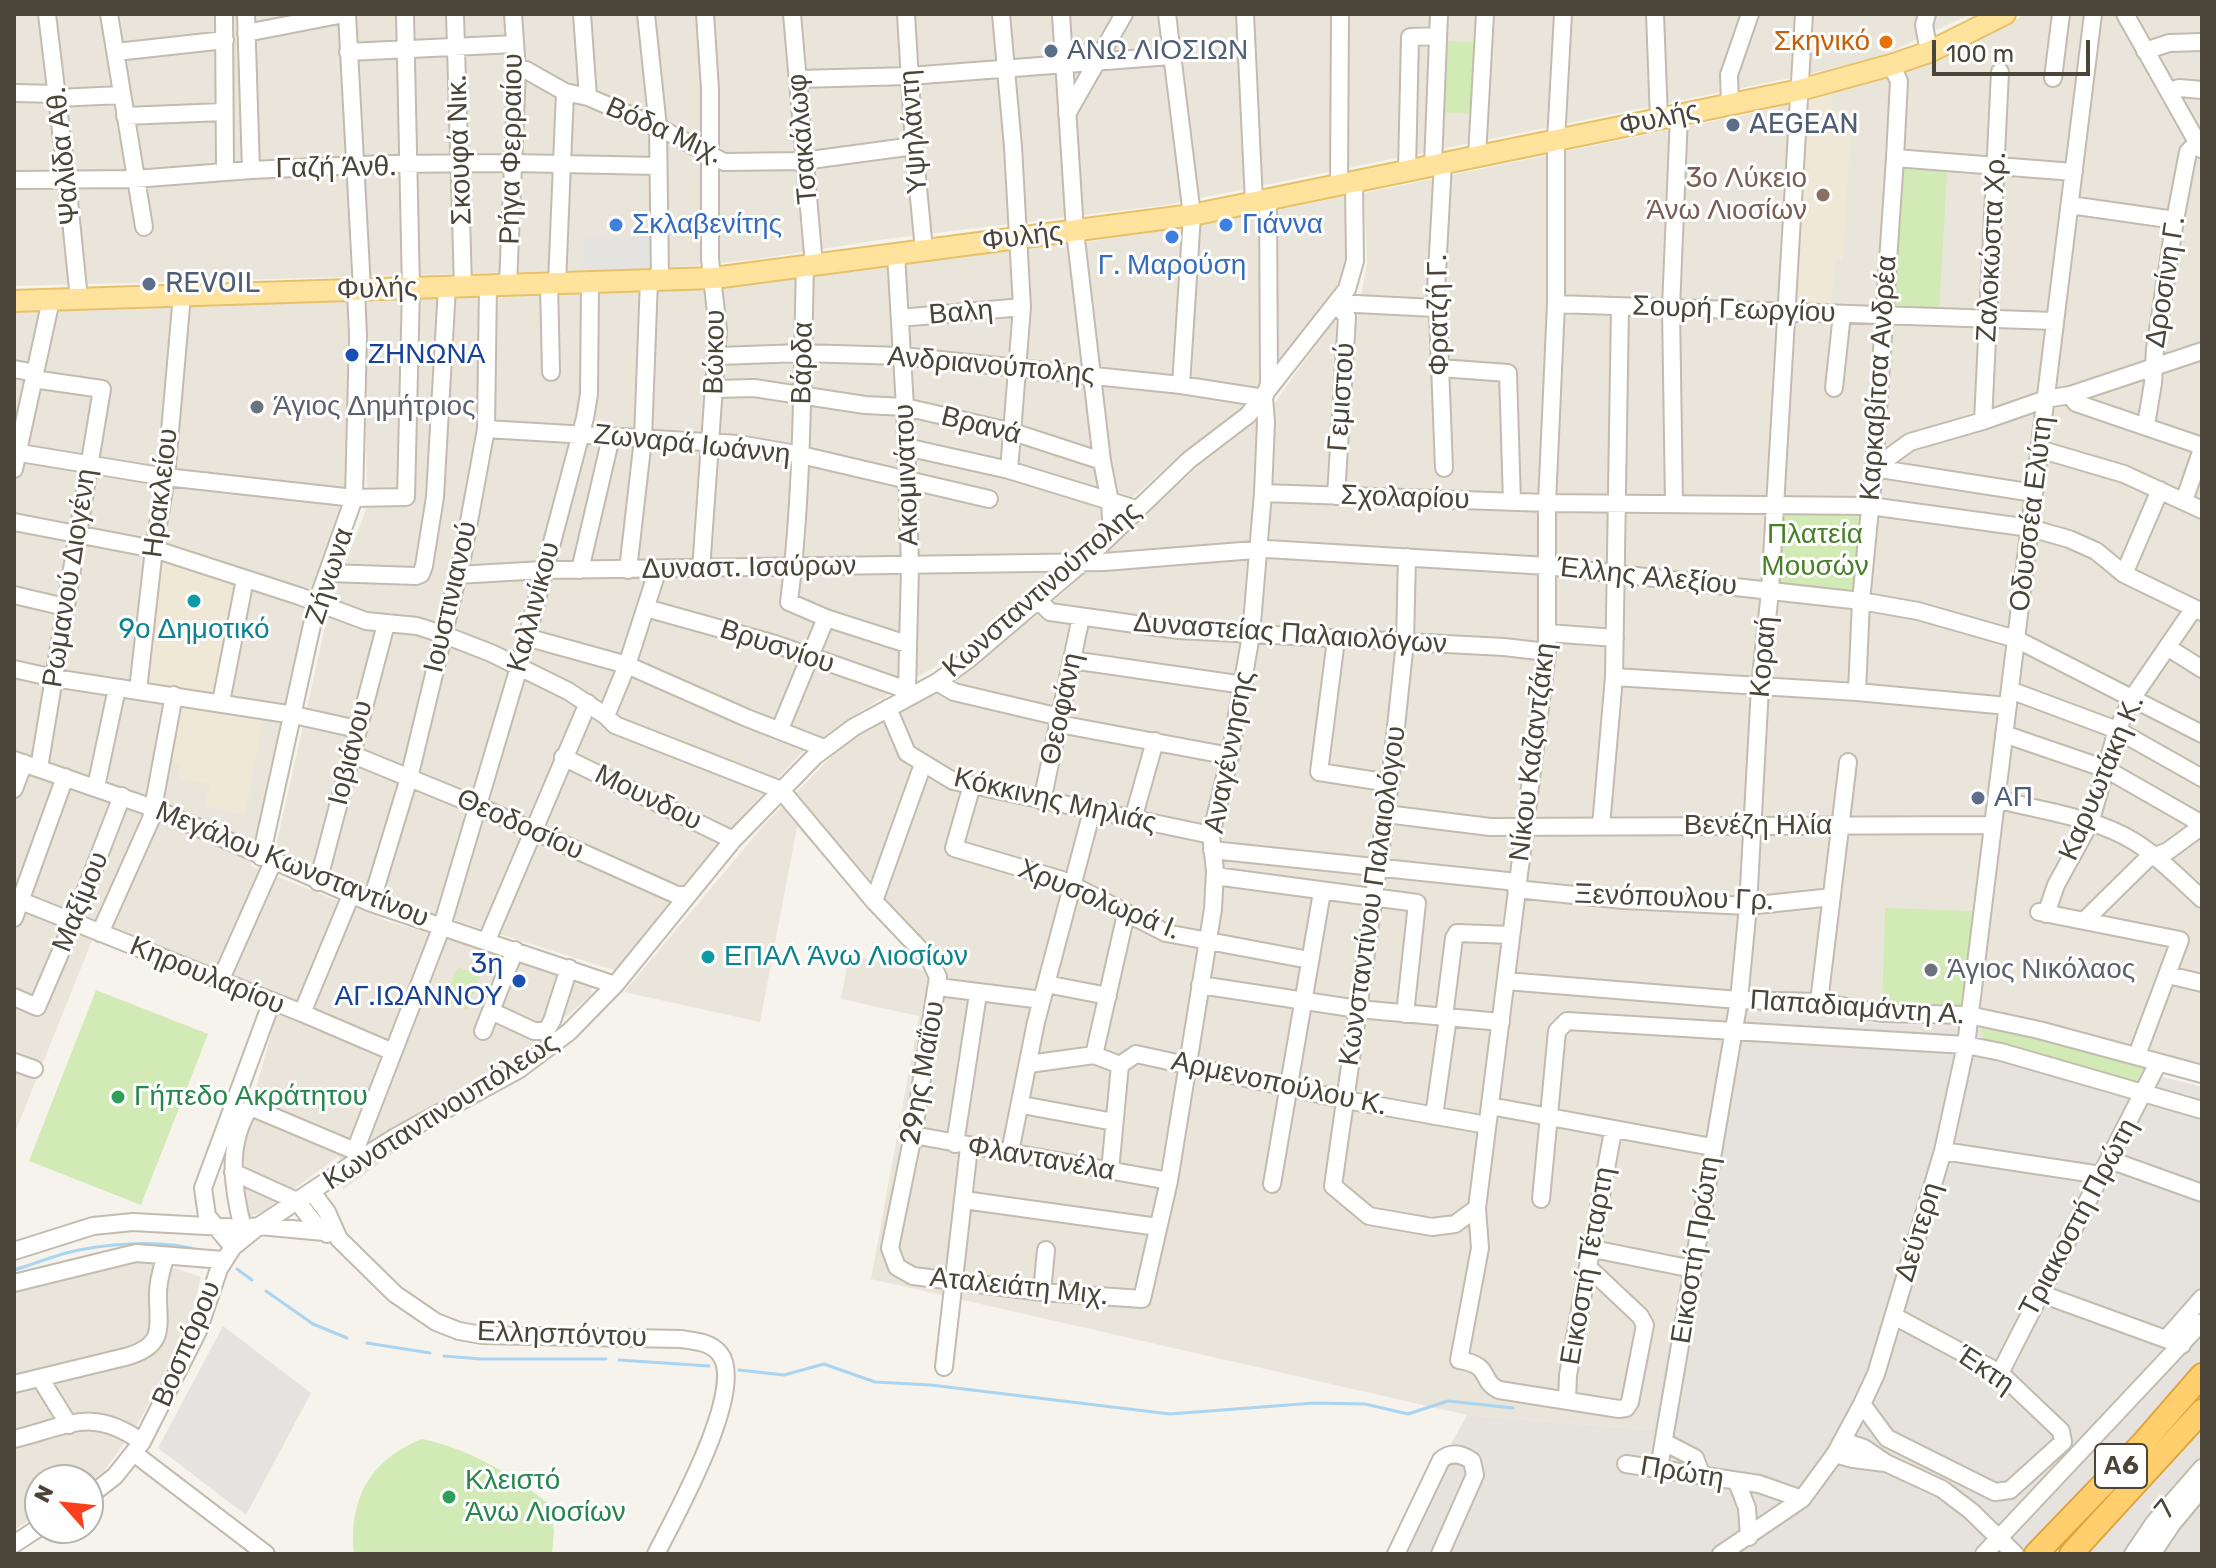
<!DOCTYPE html>
<meta charset="utf-8">
<style>
body{margin:0}
#map{position:relative;width:2216px;height:1568px;overflow:hidden;background:#f6f3ec;font-family:Rubik,sans-serif}
canvas{display:block}
.frame{position:absolute;inset:0;border:16px solid #4b4439;pointer-events:none}
.north{position:absolute;left:24px;top:1464px;width:80px;height:80px;box-sizing:border-box;background:#fff;border:2px solid #b7b4b0;border-radius:50%;rotate:297deg;font-size:22px;font-weight:700;line-height:32px;text-align:center;color:#4b4439}
.north::after{content:'';display:block;margin:auto;width:28px;height:36px;background:#fc3f1d;clip-path:polygon(50% 0,100% 100%,50% 72%,0 100%)}
.scale{position:absolute;left:1932px;top:40px;width:158px;height:36px;box-sizing:border-box;border:4px solid #4b4439;border-top:0;padding-left:10px;font-size:24px;line-height:28px;white-space:nowrap;color:#4b4439;-webkit-text-stroke:6px #fff;paint-order:stroke}
</style>
<div id="map">
<canvas width="2216" height="1568"></canvas>
<div class="frame"></div>
<div class="north">N</div>
<div class="scale">100 m</div>
</div>
<script>
const context = document.querySelector('canvas').getContext('2d');
context.lineJoin = 'round';
function fill(path, color) {
  context.fillStyle = color;
  context.fill(path, 'evenodd');
}
function strokePath(path, color, width, dash) {
  context.strokeStyle = color;
  context.lineWidth = width;
  context.lineCap = dash ? 'butt' : 'round';
  context.setLineDash(dash || []);
  context.stroke(path);
}
function write(font, color, halo, rows, align = 'center') {
  context.font = font + ' Rubik,sans-serif';
  context.lineWidth = 6;
  context.setLineDash([]);
  context.textBaseline = 'middle';
  context.strokeStyle = halo;
  context.fillStyle = color;
  for (const [text, x, y, turn = 0] of rows) {
    context.save();
    context.translate(x, y);
    context.rotate((+turn || 0) * Math.PI / 180);
    context.textAlign = isNaN(turn) ? turn : align;
    if (halo) context.strokeText(text, 0, 0);
    context.fillText(text, 0, 0);
    context.restore();
  }
}
fill(new Path2D(`
 M14 14H1971L1879 57 1800 76 1166 205 886 239 751 260 667 268 14 286Z
 M2027 14H2202V1081L1981 1030 1731 1014 1651 1430 1467 1415 871 1279 919 1016 841 999 849 955 925 971 918 957 797 827 760 1022 624 992 763 826 837 751 878 722 941 689 981 660 1063 593 1203 462 1257 421 1276 401 1333 321 1357 319 1367 263 1364 193 1776 108 1938 57Z
 M1349 195V269L1242 411 1183 452 963 650 864 709 805 749 749 809 617 971 435 914 275 850 331 601 367 507 364 299 693 285 1101 240 1287 208Z
 M347 300 349 493 311 590 251 866 390 922 593 981 591 995 552 1029 426 1129 343 1190 339 1156 262 1212 247 1217 242 1203V1140L280 1001 97 928 14 1135V308Z
 M141 1257 201 1277 188 1328 138 1424 104 1471 88 1482V1480H40V1513L14 1530V1290Z`), '#eae5da');
fill(new Path2D(`
 M1731 1014 1981 1030 2202 1087V1554H1384L1432 1478 1467 1415 1651 1430Z`), '#e6e2dd');
fill(new Path2D(`
 M1832 93V121L1851 122 1843 261 1835 262 1831 310 1793 309 1805 98Z
 M156 557 239 585 218 694 144 684Z
 M182 702 264 714 245 815 205 806 210 784 178 778 181 763 170 760Z`), '#efe8d6');
fill(new Path2D(`
 M1441 41 1474 42 1471 114 1438 112Z
 M1900 169 1947 172 1939 313 1892 310Z
 M1781 513 1864 517 1857 593 1774 585Z
 M1885 908 1976 911 1965 1014 1882 1008Z
 M458 967 480 976 467 1010 444 1001Z
 M96 990 208 1034 141 1205 29 1161Z
 M1985 1023 2144 1064 2147 1068 2140 1083 1985 1040 1981 1032Z
 M422 1439C471 1449 510 1474 549 1504L554 1531 552 1554H354C348 1500 370 1459 422 1439Z`), '#d2eab5');
fill(new Path2D(`
 M584 237H649L650 269 583 270Z
 M223 1326 311 1393 246 1515 158 1448Z`), '#e5e3e0');
strokePath(new Path2D(`
 M237 1269 252 1280
 M14 1270C35 1264 57 1254 79 1250 118 1243 164 1240 202 1251
 M266 1291 313 1324 347 1338
 M367 1343 430 1353
 M444 1356 481 1359H606
 M619 1360 709 1366
 M739 1370 784 1375 824 1364 875 1382 931 1385 1170 1414 1314 1403 1365 1404 1408 1414 1448 1401 1513 1408`), '#a9d4f2', 3);
const minor = new Path2D(`
 M47 14 67 181 79 299
 M109 14 144 227
 M224 14 225 172
 M246 14 251 170
 M347 14 362 289
 M455 14 463 286
 M582 14 588 97
 M646 14 658 127 660 280
 M792 14 814 265
 M906 14 914 146 924 250
 M1001 14 1013 147 1022 307 1009 470
 M1061 14 1075 231 1102 461 1110 502 1112 533
 M1167 14 1192 215 1181 385
 M1245 14 1254 202
 M1563 14 1556 140V304L1547 503V652L1477 1208 1480 1248 1459 1360C1494 1366 1478 1380 1499 1390L1619 1409 1626 1408 1630 1402 1645 1325 1640 1316 1589 1268
 M1655 14 1659 119
 M1927 14 1924 25 1929 52
 M2125 14 2201 149
 M246 33 344 14
 M2145 51 2169 43 2202 42
 M116 52 225 40
 M348 52 515 44
 M517 70H526L565 92 588 97 658 127 724 162 803 161 914 146
 M2053 78 2061 14
 M798 79 909 76 1171 56
 M2169 92 2179 88 2202 90
 M14 93 57 94
 M57 98 121 95
 M1730 104 1729 75 1750 14
 M1067 114 1124 14
 M125 116 223 112
 M1477 156 1485 14
 M1895 158 2074 172
 M1443 163 1435 308 1438 314 1444 468
 M1433 165 1439 14
 M1407 171 1410 37 1438 36
 M14 180 135 179 251 170 385 164 513 163 658 166
 M1339 185 1340 14
 M2070 205 2175 220
 M896 254 905 407 910 566 907 690 911 695
 M805 266C802 379 803 491 789 602L826 618 907 644
 M549 283 551 372
 M557 283 565 92
 M508 285 517 70 513 14
 M1336 303 1435 308
 M1556 304 2055 321
 M900 318 1022 307
 M718 356 802 353 902 356 1181 385 1264 398
 M1440 368 1508 373 1512 502
 M14 369 35 373
 M33 379 102 389 39 768
 M1834 388 1842 314
 M715 389 754 388 865 405 905 407 1013 432 1102 461
 M2070 395 2076 403 2202 446
 M1983 421 2000 72
 M2146 425 2153 383 2155 349 2175 220 2188 152 2197 142
 M486 429 739 444 801 455 989 499
 M906 447 1009 470 1136 509
 M2039 449 2124 474 2202 510
 M14 452 166 477 354 498 406 497 411 288 405 14
 M1874 468 1910 442 1983 421 2046 399 2070 395 2202 351
 M1874 468 2034 493
 M14 469 51 300
 M1263 493 1547 503 1870 506 2030 528 2069 539 2096 551 2124 574 2202 612
 M1336 496 1347 317 1336 303
 M2184 501 2202 449
 M1674 503 1671 308 1679 115
 M14 522 154 549 299 596 366 621 417 626 442 634 491 653 568 691 606 716 615 725 781 790 874 901 930 960 938 977 913 1135 890 1248 897 1267 913 1276 1042 1292 1142 1299 1169 1181 1213 909 1215 871 1211 835 1230 756 1251 635 1263 493 1266 422 1264 398 1269 384 1268 199
 M1407 557 1405 642 1390 783 1333 1186 1369 1216 1432 1227 1455 1224 1477 1208
 M580 570 611 437
 M628 570 643 439 649 280
 M701 570 718 330 710 259V89L705 14
 M329 573 416 576 421 574 424 566 435 497 447 287
 M2124 574 2160 490
 M457 575 543 570 1104 562 1267 549 1547 566 1861 601 1918 611 2016 639 2202 734
 M14 595 65 607
 M1038 600 1050 612 1178 630 1504 647 1547 652
 M646 608 775 644 907 690
 M1548 633 1615 638
 M526 637 627 665 747 718 824 748
 M1336 640 1319 772 1390 783
 M2167 647 2202 669
 M1072 660 1244 685
 M14 669 54 678 294 715 357 729
 M1614 677 1857 692 2008 706
 M937 682 954 692 1060 717
 M138 690 154 549 166 477 182 295
 M2010 690 2117 730 2202 778
 M1857 692 1861 601 1874 468 1895 158 1899 81 1891 65
 M221 702 245 579
 M888 708 907 753 953 781 1211 835
 M606 716 627 665 658 569
 M1059 724 1230 756
 M780 729 826 618
 M2004 734 2106 769 2202 824
 M351 754 478 806 677 895H688
 M563 757 733 840
 M14 760 153 808 371 903 615 985
 M972 785 954 848 1062 880 1166 933 1309 960
 M96 787 117 688
 M14 789 24 763
 M1996 799C2041 811 2095 817 2135 842 2160 858 2180 879 2202 899
 M1042 801 1081 617
 M1386 814 1490 827 1993 825
 M1133 819 1155 741
 M1601 826 1614 677 1620 307
 M1212 850 1517 882
 M261 857 317 602 354 498 358 336 356 290
 M1215 876 1417 903 1405 1014
 M318 882 386 624
 M1516 889 1623 900 1748 906 1832 897
 M21 901 302 1013 393 1052
 M874 901 923 764
 M371 903 409 778 463 554 486 429 488 285
 M2039 912 2180 940 2137 1055
 M2046 914 2056 885 2090 823 2117 730 2133 697 2194 608
 M14 918 65 777
 M2084 921 2147 859 2168 851 2202 826
 M100 933 151 819 174 695
 M487 940 588 703
 M2168 975 2202 983
 M220 981 273 862
 M1506 981 1739 1000 1819 1002 1882 1013 1969 1015 2039 1030 2202 1074
 M1046 984 1108 996
 M1200 985 1358 1009 1501 1022
 M938 987 1042 1000
 M14 997 37 1007 73 923 122 796
 M1819 1002 1848 762
 M491 1011 534 1031H546L552 1021 569 968
 M302 1013 351 895
 M1444 1017 1454 938 1457 933 1511 935
 M483 1031 515 950
 M1094 1055 1126 914
 M14 1062 34 1069
 M1029 1064 1094 1055 1120 1065
 M1120 1065 1136 1054 1346 1100 1487 1125
 M1022 1105 1114 1122
 M1490 1106 1712 1147
 M1434 1116 1448 1017
 M913 1135 1169 1181
 M955 1144 978 994
 M355 1151 442 926 519 667 585 418 589 394 590 282
 M1943 1151 2101 1175
 M1010 1152 1036 1022 1092 811
 M2110 1160 2202 1193
 M1110 1171 1120 1065
 M233 1172 297 1201 314 1223 327 1234
 M1272 1184 1322 892
 M312 1192 327 1212 339 1239 395 1294 436 1322 459 1331 482 1335 681 1339C695 1341 711 1342 720 1354 747 1389 674 1518 656 1554
 M1541 1199 1557 1031 1567 1021 1966 1045 2001 1052 2202 1110
 M964 1200 1158 1227
 M243 1228C233 1190 226 1145 249 1109L253 1108 355 1151 359 1158
 M233 1247 207 1216 203 1188 272 1001
 M1593 1249 1693 1269
 M14 1251 93 1226 133 1222 243 1228 259 1226 324 1232
 M14 1283 136 1253 223 1260
 M1042 1292 1046 1250
 M2039 1293 2182 1345
 M2166 1339 2202 1298
 M944 1367 969 1147
 M2000 1373 2158 1063
 M40 1378 69 1425
 M14 1384 129 1356C163 1345 159 1330 158 1300 157 1285 161 1270 166 1256
 M1567 1401 1568 1375 1613 1131
 M1862 1404 1887 1438 1995 1492 2010 1490 2063 1442 2061 1431 2000 1373 1894 1316
 M14 1439C68 1426 92 1406 142 1442
 M1843 1441 1864 1448 1886 1463 1942 1489 1971 1511 2015 1554
 M1664 1442 1695 1458 1702 1476
 M135 1454 266 1554
 M1835 1454 1853 1459 1885 1463
 M1626 1464 1759 1484 1802 1499
 M1659 1468 1739 1000 1748 906 1760 687 1770 591 1804 14
 M1737 1482 1747 1508 1749 1537
 M88 1497 115 1476 142 1442 198 1331 219 1269 233 1247 259 1226 360 1159 397 1136 518 1070 569 1032 615 985 733 840 815 756 854 727 937 682 969 659 1083 562 1189 460 1248 415 1347 289 1355 261 1354 182
 M14 1544 40 1527
 M1396 1554 1441 1460C1451 1451 1462 1454 1472 1461L1475 1475 1440 1554
 M1721 1554 1802 1499 1835 1454 1862 1404 1876 1374 1943 1151 1966 1045 2093 14
 M1984 1554 2202 1322
 M2133 1554 2154 1523 2202 1468
 M2152 1554 2172 1524 2202 1488`);
const major = new Path2D(`
 M14 301 714 278 1192 215 1800 90 1891 65 1929 52 2005 14`);
const highway = new Path2D(`
 M2036 1554 2142 1444 2202 1375
 M2071 1554 2202 1411`);
strokePath(minor, '#c2bbae', 20);
strokePath(major, '#e6c16a', 24);
strokePath(highway, '#e0a43c', 26);
strokePath(minor, '#fff', 16);
strokePath(major, '#ffe39c', 20);
strokePath(highway, '#ffcf6e', 22);
for (const [x, y, r, color] of [
 [1886,42,8,"#e8710a"],
 [1051,51,8,"#5c6f8a"],
 [1733,125,8,"#5c6f8a"],
 [1823,195,8,"#8d6e63"],
 [616,225,8,"#3f7fe0"],
 [1226,225,8,"#3f7fe0"],
 [1172,237,8,"#3f7fe0"],
 [149,284,8,"#5c6f8a"],
 [352,355,8,"#1a4fb4"],
 [257,407,8,"#6b7280"],
 [194,601,8,"#0f9aa8"],
 [1978,798,8,"#5c6f8a"],
 [708,957,8,"#0f9aa8"],
 [1931,970,8,"#6b7280"],
 [519,981,8,"#1a4fb4"],
 [118,1097,8,"#2e9e5b"],
 [449,1497,8,"#2e9e5b"]
]) {
  const dot = new Path2D();
  dot.arc(x, y, r, 0, 2 * Math.PI);
  context.fillStyle = color;
  context.fill(dot);
  strokePath(dot, '#fff', 3);
}
for (const [x, y, w] of [
 [2121,1466,52]
]) {
  const box = new Path2D();
  box.roundRect(x - w / 2, y - 22, w, 44, 6);
  context.fillStyle = '#fff';
  context.fill(box);
  strokePath(box, '#4b4439', 2);
}
write('bold 26px', '#4b4439', null, [
 ["Α6",2121,1466]
]);
write('28px', '#c56008', '#fff', [
 ["Σκηνικό",1870,42]
], 'right');
write('28px', '#4e5e75', '#fff', [
 ["ΑΝΩ ΛΙΟΣΙΩΝ",1067,51],
 ["AEGEAN",1749,125],
 ["REVOIL",165,284],
 ["ΑΠ",1994,798]
], 'left');
write('28px', '#4b4439', '#fff', [
 ["Φυλής",1659,119,-12],
 ["Βόδα Μιχ.",664,131,24],
 ["Υψηλάντη",914,132,-94],
 ["Τσακάλωφ",803,139,-95],
 ["Ρήγα Φερραίου",512,149,-89],
 ["Σκουφά Νικ.",460,150,-92],
 ["Ψαλίδα Αθ.",64,156,-96],
 ["Γαζή Άνθ.",336,168,-1],
 ["Φυλής",1022,237,-7],
 ["Ζαλοκώστα Χρ.",1992,247,-87],
 ["Δροσίνη Γ.",2166,282,-81],
 ["Φυλής",377,289,-2],
 ["Σουρή Γεωργίου",1734,310,2],
 ["Βαλη",961,313,-5],
 ["Φρατζή Γ.",1439,315,-91],
 ["Βώκου",715,352,-89],
 ["Βάρδα",803,363,-89],
 ["Ανδριανούπολης",991,366,5],
 ["Καρκαβίτσα Ανδρέα",1879,378,-86],
 ["Γεμιστού",1342,397,-86],
 ["Βρανά",981,426,14],
 ["Ζωναρά Ιωάννη",692,445,6],
 ["Ακομινάτου",907,475,-92],
 ["Ηρακλείου",161,493,-83],
 ["Σχολαρίου",1405,498,2],
 ["Οδυσσέα Ελύτη",2032,514,-83],
 ["Δυναστ. Ισαύρων",749,568,-1],
 ["Ζήνωνα",330,576,-72],
 ["Έλλης Αλεξίου",1647,577,6],
 ["Ρωμανού Διογένη",70,578,-81],
 ["Κωνσταντινούπολης",1042,590,-41],
 ["Ιουστινιανού",451,597,-77],
 ["Καλλινίκου",534,607,-75],
 ["Δυναστείας Παλαιολόγων",1290,634,4],
 ["Βρυσνίου",777,647,18],
 ["Κοραή",1764,657,-85],
 ["Θεοφάνη",1062,709,-78],
 ["Αναγέννησης",1230,752,-79],
 ["Νίκου Καζαντζάκη",1533,752,-83],
 ["Ιοβιάνου",351,753,-76],
 ["Καρυωτάκη Κ.",2102,778,-67],
 ["Μουνδου",648,798,26],
 ["Κόκκινης Μηλιάς",1055,801,13],
 ["Θεοδοσίου",520,825,24],
 ["Βενέζη Ηλία",1758,826],
 ["Μεγάλου Κωνσταντίνου",292,865,22],
 ["Κωνσταντίνου Παλαιολόγου",1373,896,-82],
 ["Ξενόπουλου Γρ.",1674,898,2],
 ["Χρυσολωρά Ι.",1099,900,22],
 ["Μαξίμου",81,902,-68],
 ["Κηρουλαρίου",207,976,22],
 ["Παπαδιαμάντη Α.",1857,1008,4],
 ["29ης Μαΐου",923,1073,-80],
 ["Αρμενοπούλου Κ.",1279,1084,12],
 ["Κωνσταντινουπόλεως",441,1112,-32],
 ["Φλαντανέλα",1041,1159,10],
 ["Τριακοστή Πρώτη",2079,1218,-62],
 ["Δεύτερη",1919,1232,-73],
 ["Εικοστή Πρώτη",1696,1250,-81],
 ["Εικοστή Τέταρτη",1588,1266,-80],
 ["Αταλειάτη Μιχ.",1019,1287,6],
 ["Ελλησπόντου",562,1335,2],
 ["Βοσπόρου",187,1344,-67],
 ["Έκτη",1985,1370,34],
 ["Πρώτη",1682,1473,9],
 ["7",2166,1510,-50]
]);
write('28px', '#785e54', '#fff', [
 ["3ο Λύκειο",1807,179],
 ["Άνω Λιοσίων",1807,211]
], 'right');
write('28px', '#366cbe', '#fff', [
 ["Σκλαβενίτης",632,225],
 ["Γιάννα",1242,225],
 ["Γ. Μαρούση",1172,266,"center"]
], 'left');
write('28px', '#164399', '#fff', [
 ["ΖΗΝΩΝΑ",368,355],
 ["3η",503,965,"right"],
 ["ΑΓ.ΙΩΑΝΝΟΥ",503,997,"right"]
], 'left');
write('28px', '#5b616d', '#fff', [
 ["Άγιος Δημήτριος",273,407],
 ["Άγιος Νικόλαος",1947,970]
], 'left');
write('28px', '#4a7f2a', '#fff', [
 ["Πλατεία",1815,535],
 ["Μουσών",1815,567]
]);
write('28px', '#0d838f', '#fff', [
 ["9ο Δημοτικό",194,630],
 ["ΕΠΑΛ Άνω Λιοσίων",724,957,"left"]
]);
write('28px', '#27864d', '#fff', [
 ["Γήπεδο Ακράτητου",134,1097],
 ["Κλειστό",465,1481],
 ["Άνω Λιοσίων",465,1513]
], 'left');
</script>
